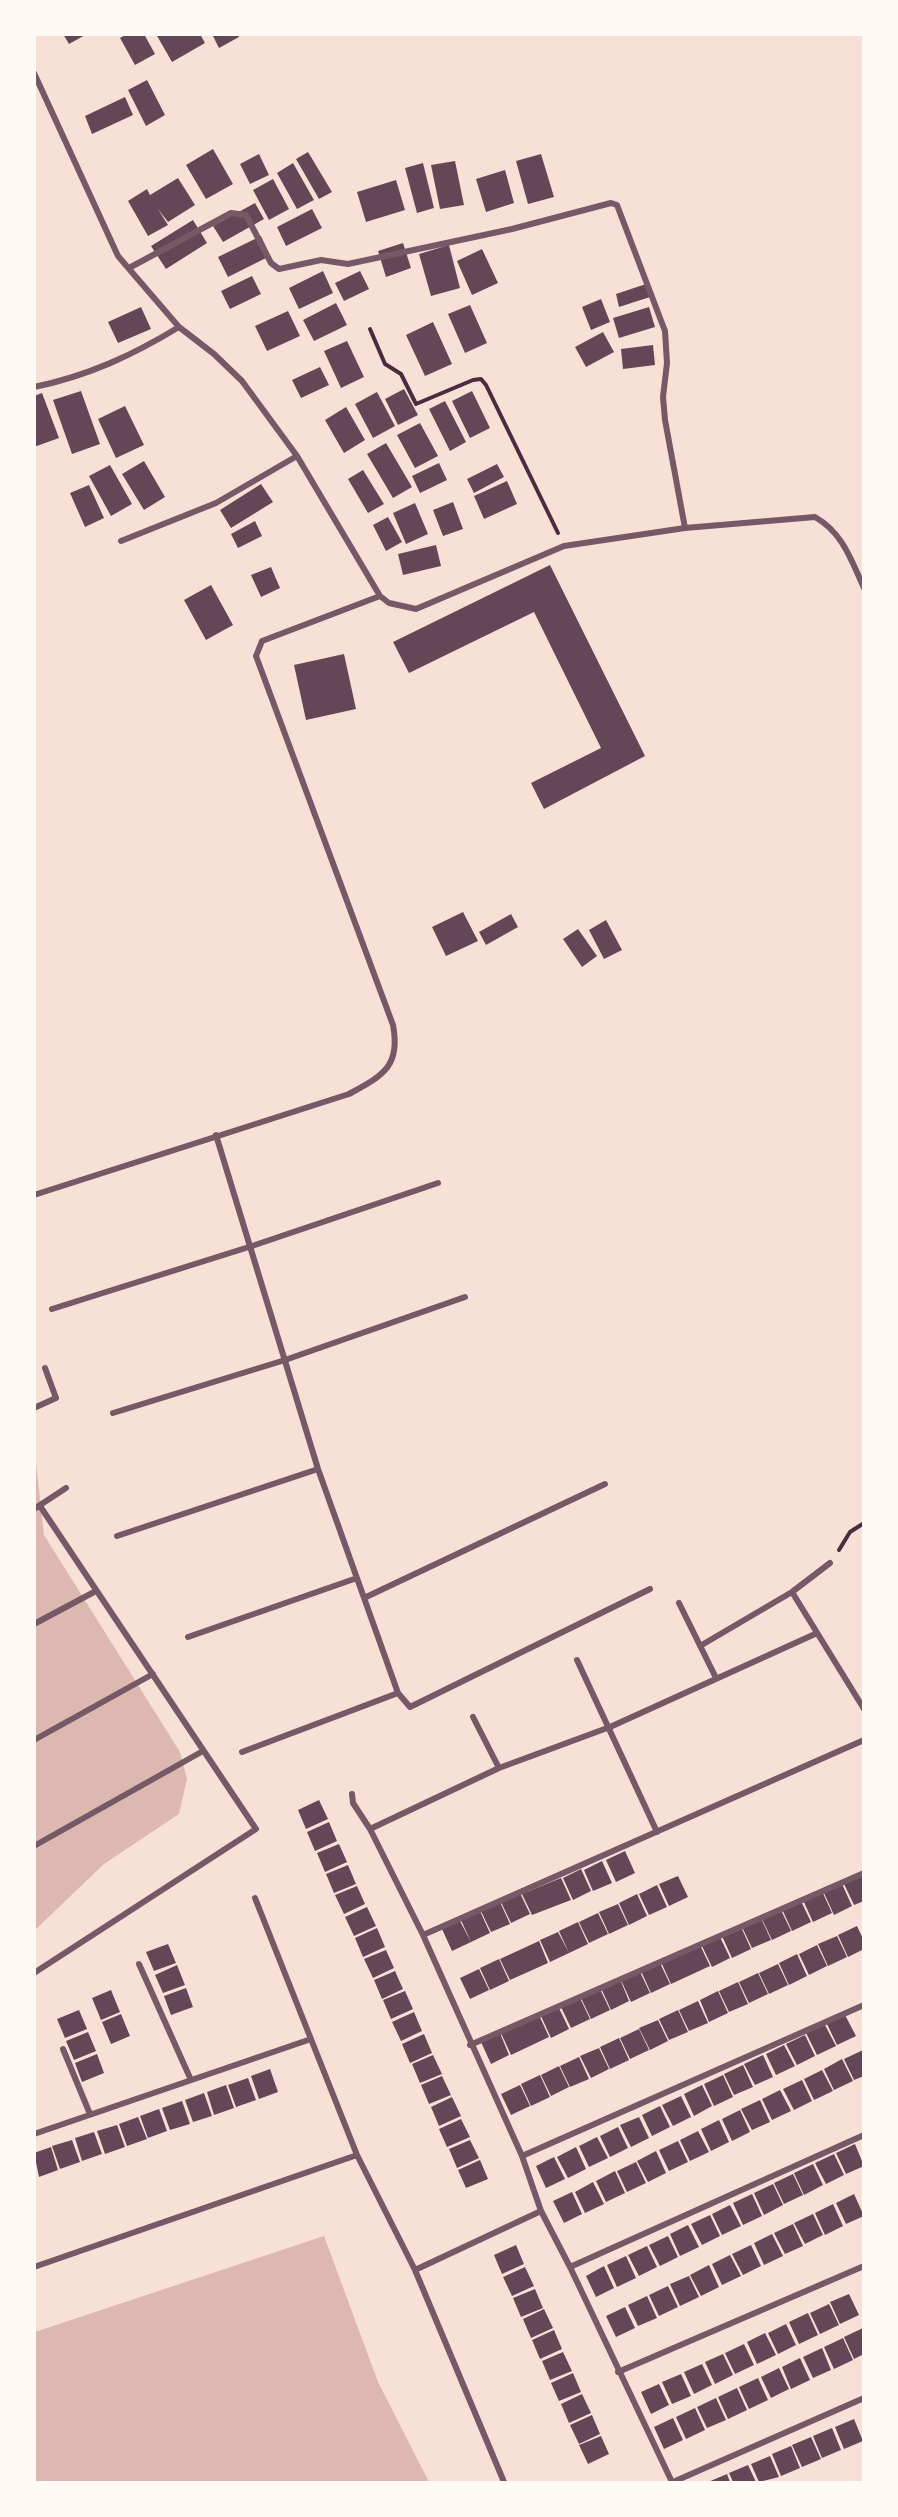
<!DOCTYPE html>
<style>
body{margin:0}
#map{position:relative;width:898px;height:2517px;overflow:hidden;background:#f7e1d7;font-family:"Asap Condensed",sans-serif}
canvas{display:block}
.frame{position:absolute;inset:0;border:36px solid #fffaf5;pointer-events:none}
</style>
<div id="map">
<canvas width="898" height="2517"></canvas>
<div class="frame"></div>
</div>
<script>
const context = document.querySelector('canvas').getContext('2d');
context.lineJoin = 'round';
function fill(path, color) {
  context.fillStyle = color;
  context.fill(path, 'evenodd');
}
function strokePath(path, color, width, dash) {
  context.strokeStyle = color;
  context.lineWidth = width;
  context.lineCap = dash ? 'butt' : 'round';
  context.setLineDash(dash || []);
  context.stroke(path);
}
fill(new Path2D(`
 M34 1445 44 1535 180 1752 187 1779 179 1814 104 1864 35 1930Z
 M324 2236 378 2382 429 2482H35V2332Z`), '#dcb8b0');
fill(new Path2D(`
 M63 34H87L69 44Z
 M127 34H144L155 54 135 65 120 38Z
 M156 34H200L205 43 172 62Z
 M212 34H238L239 37 219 48Z
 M147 80 165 115 146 126 128 90Z
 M125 97 133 115 92 134 85 116Z
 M213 149 233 184 206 199 186 165Z
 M308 152 332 192 319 199 296 159Z
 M259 154 269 175 250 184 240 164Z
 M541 154 554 197 528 204 516 161Z
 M455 161 464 205 440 209 431 165Z
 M293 163 314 200 297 209 277 173Z
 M423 163 434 208 417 213 405 168Z
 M505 170 514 203 486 212 476 179Z
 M178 178 195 205 168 222 158 209 168 225 148 236 128 201 147 189 150 195Z
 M273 179 289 209 269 220 253 190Z
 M396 180 405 210 366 222 357 192Z
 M255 203 264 219 223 242 213 226Z
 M312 209 322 228 286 246 277 227Z
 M193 220 207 243 166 269 151 246Z
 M261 236 270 256 228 277 218 257Z
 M403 243 411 268 386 277 378 251Z
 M449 245 460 288 431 296 419 254Z
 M482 249 498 283 472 295 457 261Z
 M323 271 333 293 299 309 289 288Z
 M360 271 369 289 344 301 335 283Z
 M252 276 261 294 230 309 221 291Z
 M646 284 650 297 619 307 616 294Z
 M601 299 610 322 591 330 582 307Z
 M336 303 347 325 314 341 303 320Z
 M470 305 487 343 465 353 448 314Z
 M141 307 151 329 118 343 108 322Z
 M649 307 655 327 619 338 613 318Z
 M288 311 300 336 267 351 255 326Z
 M433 322 452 364 425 376 406 335Z
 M603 332 614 352 586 367 575 347Z
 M347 341 364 377 341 388 324 351Z
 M653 345 655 365 623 369 621 349Z
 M320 367 329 385 301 398 292 380Z
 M404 389 418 415 398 425 385 399Z
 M81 391 100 444 72 454 53 400Z
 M472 391 490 428 470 438 452 401Z
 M377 392 395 426 373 438 355 404Z
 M42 393 59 438 34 447V396Z
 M445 401 466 442 450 451 429 409Z
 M125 406 144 445 116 458 98 419Z
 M346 407 365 440 344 453 325 420Z
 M420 423 438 456 415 468 397 435Z
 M386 443 412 487 393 498 367 454Z
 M144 461 165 497 144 510 122 474Z
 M439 463 447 480 420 493 412 476Z
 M497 464 504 477 474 493 467 479Z
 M110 465 132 504 111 516 89 476Z
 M363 470 384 504 368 513 348 479Z
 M507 481 517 504 484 519 474 496Z
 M261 484 273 502 231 528 220 510Z
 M89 485 104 518 85 527 70 493Z
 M453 502 463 529 443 536 433 510Z
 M415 503 428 534 406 544 393 513Z
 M388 517 402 542 386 551 373 525Z
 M255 521 262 536 238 548 231 534Z
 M436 545 441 566 403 575 398 554Z
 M550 565 645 756 544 809 531 783 601 748 534 612 409 673 393 642Z
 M271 567 280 588 261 597 251 575Z
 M211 585 233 625 206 640 184 600Z
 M344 654 356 709 306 720 294 665Z
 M463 912 478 941 446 956 432 927Z
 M511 914 518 927 486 945 479 932Z
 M606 920 622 950 604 959 589 930Z
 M578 929 597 956 582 967 563 939Z
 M319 1800 328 1819 306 1829 298 1810Z
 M329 1822 337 1841 315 1851 307 1832Z
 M339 1844 347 1862 325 1872 317 1853Z
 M625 1851 635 1873 616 1882 606 1860Z
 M602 1861 612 1883 593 1891 584 1870Z
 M348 1865 356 1884 334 1893 326 1874Z
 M581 1869 591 1891 573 1900 563 1878Z
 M863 1875 864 1901 854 1905 844 1884Z
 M678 1876 688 1897 669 1906 659 1884Z
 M561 1878 571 1900 532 1915 522 1894Z
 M842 1884 852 1906 834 1915 824 1893Z
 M657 1885 667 1907 649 1915 639 1894Z
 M357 1886 365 1904 344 1914 335 1895Z
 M822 1891 832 1913 813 1922 803 1900Z
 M520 1893 530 1914 511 1923 501 1902Z
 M637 1894 647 1916 629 1925 619 1903Z
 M801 1901 811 1922 792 1931 782 1909Z
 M500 1902 510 1924 491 1932 481 1911Z
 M618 1904 628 1925 609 1934 599 1912Z
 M367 1907 376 1926 354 1936 345 1917Z
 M781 1910 791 1931 772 1940 762 1919Z
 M480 1911 490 1933 471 1942 461 1920Z
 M598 1913 608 1934 589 1943 579 1922Z
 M761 1918 771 1940 752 1948 742 1927Z
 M460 1921 471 1942 452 1951 442 1929Z
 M578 1922 588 1944 569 1953 559 1931Z
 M857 1926 864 1941V1949L848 1957 838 1935Z
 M741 1927 751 1949 732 1958 722 1936Z
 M377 1928 385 1947 363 1957 355 1938Z
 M558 1932 569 1953 550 1962 540 1940Z
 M837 1936 847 1957 828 1966 818 1944Z
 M720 1937 730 1958 712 1967 702 1946Z
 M539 1941 548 1963 510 1980 500 1959Z
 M168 1944 176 1963 154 1971 146 1952Z
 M700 1945 710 1966 671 1984 661 1962Z
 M817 1945 827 1966 809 1975 799 1954Z
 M386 1950 394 1968 373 1978 364 1959Z
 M797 1954 807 1976 789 1985 779 1963Z
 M499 1959 509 1981 490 1990 480 1968Z
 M660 1963 670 1984 651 1993 641 1971Z
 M778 1964 788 1985 769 1994 759 1973Z
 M177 1965 185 1985 163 1993 155 1975Z
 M479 1969 489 1990 470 1999 460 1978Z
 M395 1971 403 1989 382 1999 374 1980Z
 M640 1972 650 1993 631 2002 621 1980Z
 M758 1973 768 1994 749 2003 739 1982Z
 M620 1979 629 2001 611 2010 601 1988Z
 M738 1982 748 2004 729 2012 719 1991Z
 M186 1988 193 2007 171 2015 164 1996Z
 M600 1989 610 2010 591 2019 581 1998Z
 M111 1990 120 2012 101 2020 92 1998Z
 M405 1991 413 2009 391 2019 383 2000Z
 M718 1991 728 2013 709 2022 700 2000Z
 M580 1998 590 2019 571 2028 561 2007Z
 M698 2001 708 2023 689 2031 679 2010Z
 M559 2008 569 2029 551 2038 541 2016Z
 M79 2010 87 2029 65 2038 57 2019Z
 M678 2010 688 2032 669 2040 659 2019Z
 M414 2012 422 2031 401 2041 392 2022Z
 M121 2014 130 2036 111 2044 102 2022Z
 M539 2015 549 2037 511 2055 501 2033Z
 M845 2015 856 2036 837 2045 827 2024Z
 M658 2020 668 2041 650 2050 639 2028Z
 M825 2025 836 2046 817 2055 806 2033Z
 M639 2029 649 2050 630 2059 620 2038Z
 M88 2032 96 2051 74 2060 66 2041Z
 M500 2033 509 2055 491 2064 481 2042Z
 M424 2034 432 2053 410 2063 402 2044Z
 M805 2035 815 2056 797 2065 786 2044Z
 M619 2038 629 2060 610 2069 600 2047Z
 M784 2045 795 2066 776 2075 766 2054Z
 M599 2048 609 2069 591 2078 580 2056Z
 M863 2050 864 2076 854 2080 844 2059Z
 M97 2054 104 2073 82 2082 75 2063Z
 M433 2055 442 2074 420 2083 412 2064Z
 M763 2055 773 2077 755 2085 744 2064Z
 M579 2057 589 2079 570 2087 560 2066Z
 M842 2059 853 2081 834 2090 824 2069Z
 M743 2065 753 2087 734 2095 724 2074Z
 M559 2066 569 2087 551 2096 541 2075Z
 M270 2069 278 2092 259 2099 251 2076Z
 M822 2070 833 2091 814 2100 804 2079Z
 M540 2075 550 2097 531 2106 521 2084Z
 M723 2075 733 2097 714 2106 704 2084Z
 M442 2076 451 2095 429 2104 421 2085Z
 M248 2078 256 2100 236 2107 228 2085Z
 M802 2080 812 2101 794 2110 783 2089Z
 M226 2085 234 2108 214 2115 207 2092Z
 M520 2085 530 2106 511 2115 501 2094Z
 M702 2085 712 2106 694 2116 684 2094Z
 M780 2090 791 2111 772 2120 762 2099Z
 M204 2093 212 2116 193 2122 185 2100Z
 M681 2096 691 2117 673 2126 662 2105Z
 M452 2097 461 2116 439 2126 431 2107Z
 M760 2100 770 2122 752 2130 741 2109Z
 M182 2101 190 2124 170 2130 162 2108Z
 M660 2106 670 2127 652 2136 642 2115Z
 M159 2109 167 2131 148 2138 140 2116Z
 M740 2110 750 2132 732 2141 722 2119Z
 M138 2117 147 2139 127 2146 119 2124Z
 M639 2117 649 2138 631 2147 620 2125Z
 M461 2119 470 2137 447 2147 439 2129Z
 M719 2120 729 2142 711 2151 701 2129Z
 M117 2125 125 2147 105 2154 97 2131Z
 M618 2127 628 2148 610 2157 600 2136Z
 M698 2131 709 2152 690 2161 680 2140Z
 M94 2132 102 2154 82 2161 75 2138Z
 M597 2137 608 2158 589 2167 579 2146Z
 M72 2140 80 2162 60 2169 52 2146Z
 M470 2140 479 2158 457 2168 449 2149Z
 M678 2141 688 2162 669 2171 659 2150Z
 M855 2144 864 2166 846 2174 836 2153Z
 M51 2147 58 2170 39 2177 34 2153Z
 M576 2147 586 2169 568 2178 557 2157Z
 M656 2151 666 2173 648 2182 637 2161Z
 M834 2154 844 2175 826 2184 815 2163Z
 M554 2157 565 2179 546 2188 536 2166Z
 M480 2160 488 2179 466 2188 458 2170Z
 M636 2162 646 2183 627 2192 617 2171Z
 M813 2164 823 2185 804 2195 794 2173Z
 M615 2171 625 2193 606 2202 596 2181Z
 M793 2174 803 2195 784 2204 774 2183Z
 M593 2182 604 2204 585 2213 575 2192Z
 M773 2184 783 2205 764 2215 754 2193Z
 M572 2192 582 2214 564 2223 553 2201Z
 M752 2194 762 2216 743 2225 733 2203Z
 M854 2194 864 2216 846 2224 836 2203Z
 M833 2204 843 2226 825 2235 815 2213Z
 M730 2205 741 2226 722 2235 712 2214Z
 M813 2214 823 2235 805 2244 794 2223Z
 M710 2215 720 2236 702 2245 691 2224Z
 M793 2224 803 2246 785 2254 774 2233Z
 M688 2225 699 2247 680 2256 670 2234Z
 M772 2234 783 2256 764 2265 754 2243Z
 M668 2236 678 2257 660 2266 649 2245Z
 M516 2245 524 2264 502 2274 494 2255Z
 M751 2245 761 2266 743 2275 732 2254Z
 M647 2246 657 2267 639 2276 628 2255Z
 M730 2255 741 2276 722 2285 712 2264Z
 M626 2256 636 2278 617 2287 607 2265Z
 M709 2265 719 2287 701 2296 690 2275Z
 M604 2266 614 2288 596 2297 586 2276Z
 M525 2267 534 2286 512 2296 503 2277Z
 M689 2276 699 2297 680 2306 670 2284Z
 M668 2286 678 2307 659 2316 649 2295Z
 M535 2289 543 2308 521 2317 513 2298Z
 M849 2294 859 2315 840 2324 830 2302Z
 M647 2296 657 2318 638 2326 628 2305Z
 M829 2304 839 2325 820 2334 810 2313Z
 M625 2307 635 2328 616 2337 606 2316Z
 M544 2309 553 2328 531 2338 523 2319Z
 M808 2313 818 2335 799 2344 789 2322Z
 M786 2324 796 2345 778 2354 768 2333Z
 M863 2328 864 2354 854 2359 844 2337Z
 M554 2330 562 2349 540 2359 532 2340Z
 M765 2333 776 2355 757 2364 747 2342Z
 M843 2338 853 2360 834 2369 824 2347Z
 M744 2344 754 2365 735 2374 725 2353Z
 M822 2348 831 2370 813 2378 803 2357Z
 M563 2352 572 2371 550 2380 542 2361Z
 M723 2354 733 2375 715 2384 705 2362Z
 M800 2358 810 2380 791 2389 782 2367Z
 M702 2364 712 2385 694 2394 684 2372Z
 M779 2368 789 2389 771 2398 761 2377Z
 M573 2373 581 2392 559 2401 551 2383Z
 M681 2374 691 2396 672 2404 662 2382Z
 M758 2378 768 2400 749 2409 739 2387Z
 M659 2384 669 2405 651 2414 641 2392Z
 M737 2388 747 2410 728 2419 718 2397Z
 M582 2394 591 2413 569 2423 561 2404Z
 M716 2398 726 2420 707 2428 697 2407Z
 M695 2408 705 2430 686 2439 676 2417Z
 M592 2415 600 2434 579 2444 570 2425Z
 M673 2418 683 2440 664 2449 654 2427Z
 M854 2419 863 2441 844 2449 835 2427Z
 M832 2428 841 2450 822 2458 813 2436Z
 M601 2436 609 2454 588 2464 579 2445Z
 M811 2437 821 2459 802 2467 792 2445Z
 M791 2446 800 2468 781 2476 772 2454Z
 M770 2456 779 2477 759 2482 751 2464Z
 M748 2465 756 2482H733L729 2473Z
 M727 2474 730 2482H708Z`), '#644757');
strokePath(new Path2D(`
 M370 329 385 364 401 374 416 404 473 380 481 379 486 385 558 533
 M839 1550 850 1532 864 1523`), '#4a2c40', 4);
strokePath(new Path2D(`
 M34 73 118 256 179 327 214 354 242 381 297 456 380 596 389 603 416 609 564 546 685 528 815 517C843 533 851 560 864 588
 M129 268 231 213 246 215 271 263 279 269 321 260 348 264 512 229 611 203 617 205 665 331 667 363 663 397 665 420 685 528
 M34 387C88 376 133 355 179 327
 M121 541 216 503 297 456
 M216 1135 318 1469 398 1693 410 1707 650 1589
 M34 1195 349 1094C382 1076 401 1067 393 1025L256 656 262 641 380 596
 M52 1309 252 1246 438 1183
 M34 1408 56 1398 45 1368
 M113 1413 285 1360 465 1297
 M34 1509 66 1488
 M117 1536 318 1469
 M792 1592 864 1709
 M364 1598 605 1484
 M679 1603 716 1678
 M34 1624 96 1591
 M188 1637 357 1578
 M700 1646 792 1592 830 1563
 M577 1660 657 1832
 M473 1717 499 1768
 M34 1740 153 1674
 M242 1752 398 1693
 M352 1794 353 1803 370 1829 423 1935 522 2156 541 2211 570 2267 672 2482
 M370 1829 499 1768 610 1727 815 1634
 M34 1846 203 1751
 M255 1898 357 2155 415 2270 504 2482
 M423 1935 864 1740
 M139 1964 191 2080
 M34 1973 256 1829 40 1506
 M470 2045 864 1873
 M63 2049 90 2114
 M34 2134 311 2039
 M522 2156 864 2005
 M34 2267 357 2155
 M570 2267 864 2135
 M415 2270 541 2211
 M618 2372 864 2266
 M673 2482 864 2398`), '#755966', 6);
</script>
